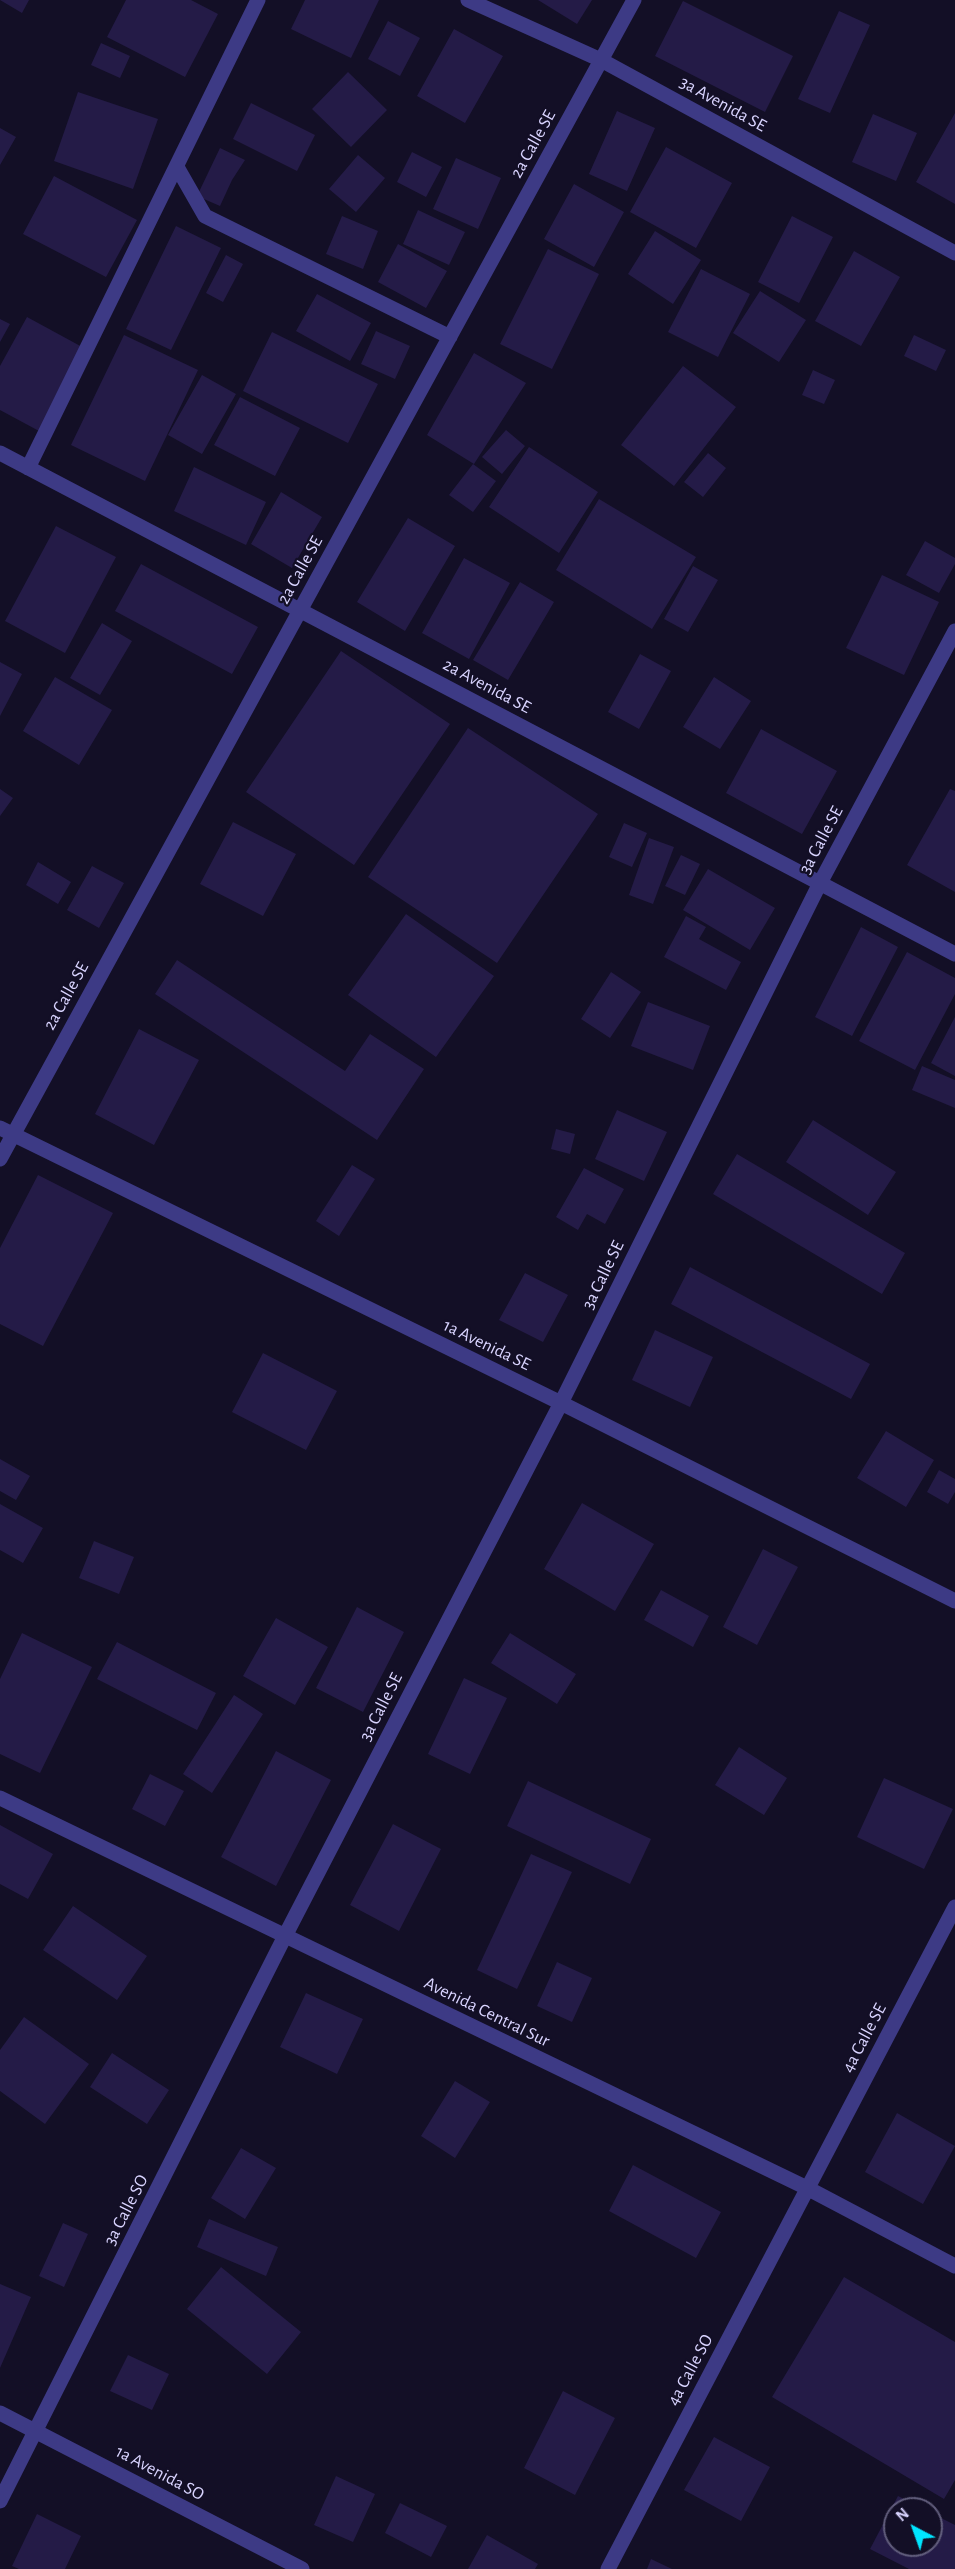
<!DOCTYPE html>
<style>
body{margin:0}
#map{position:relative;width:955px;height:2569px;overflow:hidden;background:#130f26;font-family:"Alegreya Sans",sans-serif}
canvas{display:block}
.north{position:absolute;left:883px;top:2497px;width:60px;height:60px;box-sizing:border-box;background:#130f26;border:2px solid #625e7d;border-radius:50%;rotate:319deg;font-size:16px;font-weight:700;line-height:24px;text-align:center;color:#d9d4ff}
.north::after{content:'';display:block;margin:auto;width:21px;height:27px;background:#00e5ff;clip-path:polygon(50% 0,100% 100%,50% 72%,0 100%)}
</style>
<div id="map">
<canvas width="955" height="2569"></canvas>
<div class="north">N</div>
</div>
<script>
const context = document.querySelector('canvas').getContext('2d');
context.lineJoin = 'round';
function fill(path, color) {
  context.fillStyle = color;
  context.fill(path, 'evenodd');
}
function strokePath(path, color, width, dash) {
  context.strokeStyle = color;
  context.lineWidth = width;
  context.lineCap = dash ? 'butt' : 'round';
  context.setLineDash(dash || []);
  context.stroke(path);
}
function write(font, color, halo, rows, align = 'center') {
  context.font = font + ' "Alegreya Sans",sans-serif';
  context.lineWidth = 4.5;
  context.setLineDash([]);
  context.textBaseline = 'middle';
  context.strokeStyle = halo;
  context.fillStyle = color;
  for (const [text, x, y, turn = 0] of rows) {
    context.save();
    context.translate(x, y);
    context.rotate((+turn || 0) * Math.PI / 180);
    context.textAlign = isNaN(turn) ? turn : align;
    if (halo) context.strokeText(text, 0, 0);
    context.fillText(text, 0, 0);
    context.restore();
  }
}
fill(new Path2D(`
 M0 0H29L22 13Z
 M126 0H191L218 14 185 77 107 37Z
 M305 0H379L351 58 291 29Z
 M538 0H592L577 24Z
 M683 1 793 56 765 112 655 56Z
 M839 11 870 25 830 113 798 99Z
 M388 21 420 38 400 76 368 59Z
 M454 29 503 56 465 123 417 96Z
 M101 43 130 56 120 78 91 65Z
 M348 72 387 110 351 147 312 109Z
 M78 92 158 119 133 189 54 161Z
 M251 103 315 135 297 171 233 139Z
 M617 111 655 128 627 191 589 174Z
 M955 113V204L916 182Z
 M873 114 917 133 896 181 852 162Z
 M0 128 16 137 0 165Z
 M666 147 732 183 696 248 630 212Z
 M220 148 245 160 232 180 220 206 197 196Z
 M412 152 442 167 426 197 397 182Z
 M358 155 385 178 356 212 329 189Z
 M456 158 501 178 478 229 433 209Z
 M54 176 137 220 106 277 23 234Z
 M574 184 624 212 594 267 544 239Z
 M418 210 465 232 449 265 403 244Z
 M342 216 378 231 363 269 326 254Z
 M792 216 833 237 799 303 758 282Z
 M176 226 221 248 171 350 126 329Z
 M655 231 701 260 673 304 628 274Z
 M398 244 447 271 426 308 378 282Z
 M548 249 599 274 552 369 500 344Z
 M854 251 900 277 861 346 815 321Z
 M226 255 243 264 223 302 206 293Z
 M701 269 750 294 718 357 668 332Z
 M760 291 806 320 779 362 733 333Z
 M317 294 371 323 350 361 296 331Z
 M27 317 84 348 39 431 0 410V366Z
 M0 319 10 324 0 342Z
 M376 331 410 346 395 379 361 364Z
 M272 332 378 384 348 443 243 391Z
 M124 335 198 370 145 481 71 445Z
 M914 335 946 350 936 371 904 356Z
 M474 353 526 383 474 464 427 435Z
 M683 366 736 407 674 486 621 445Z
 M813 370 835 380 824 404 802 395Z
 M202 375 236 394 202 454 168 435Z
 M240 397 300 428 275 476 214 445Z
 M506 430 525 446 502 474 482 457Z
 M529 447 598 492 559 553 489 507Z
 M708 453 726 468 703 497 684 482Z
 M473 464 496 481 473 512 449 495Z
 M194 467 266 502 246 545 174 511Z
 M281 492 322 517 292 568 251 544Z
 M599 499 696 557 652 629 556 570Z
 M408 518 455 546 405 631 357 602Z
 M56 526 116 557 65 653 5 621Z
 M925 541 955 558V564L939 593 906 575Z
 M464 558 510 583 469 659 422 633Z
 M141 564 258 627 232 674 115 611Z
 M693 566 718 580 688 632 664 619Z
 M882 575 939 602 904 675 846 648Z
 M520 582 554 602 508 680 473 660Z
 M102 623 132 641 100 695 70 678Z
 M341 651 450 724 354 865 246 792Z
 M640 654 671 671 639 729 608 712Z
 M0 662 22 674 0 716Z
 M55 677 112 710 79 765 23 731Z
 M714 677 751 701 720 749 683 727Z
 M468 728 598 814 497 963 368 877Z
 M761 729 837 771 802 834 726 793Z
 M0 789 13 798 0 816Z
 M950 789 955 791V892L907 865Z
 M233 822 296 854 263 916 200 884Z
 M624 823 647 833 632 867 609 857Z
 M649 838 674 847 653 904 629 895Z
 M681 855 700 864 685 895 665 886Z
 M38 862 71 882 58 904 26 885Z
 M92 866 124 883 99 928 67 910Z
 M708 869 775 908 750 950 683 910Z
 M406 914 494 976 436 1057 348 995Z
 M686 916 706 927 699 939 741 962 726 990 664 957Z
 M861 927 898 947 852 1036 815 1017Z
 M907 952 955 978V994L915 1070 859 1041Z
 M177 960 345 1071 370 1034 424 1069 377 1140 155 994Z
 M611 972 641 992 610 1038 581 1019Z
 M648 1002 710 1026 693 1070 631 1046Z
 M955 1017V1076L931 1063Z
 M139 1029 199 1060 154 1145 95 1114Z
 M922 1066 955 1080V1108L912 1090Z
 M617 1110 667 1132 644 1181 595 1159Z
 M813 1120 896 1172 868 1215 786 1162Z
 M556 1129 575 1134 570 1154 551 1149Z
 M737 1154 905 1253 882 1294 713 1194Z
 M352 1165 375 1179 339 1236 316 1221Z
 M584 1168 624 1189 605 1224 587 1214 578 1230 556 1217Z
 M38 1175 113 1213 43 1346 0 1324V1248Z
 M690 1267 870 1364 851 1399 671 1304Z
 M525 1273 568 1295 543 1342 499 1320Z
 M655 1330 713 1357 690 1407 632 1380Z
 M263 1353 337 1391 306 1450 232 1412Z
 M886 1431 934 1460 906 1507 857 1478Z
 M0 1459 30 1476 16 1500 0 1491Z
 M939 1470 955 1479V1492L948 1504 927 1492Z
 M582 1503 654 1544 615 1611 544 1569Z
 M0 1504 43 1528 23 1563 0 1550Z
 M94 1541 134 1557 119 1594 79 1578Z
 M763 1549 798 1567 757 1645 723 1627Z
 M661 1590 709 1616 693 1647 644 1620Z
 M357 1607 404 1632 363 1712 316 1688Z
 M276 1618 328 1647 295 1705 243 1676Z
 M22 1633 92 1667 40 1773 0 1754V1679Z
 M510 1633 576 1674 557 1704 491 1663Z
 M117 1642 216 1693 197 1730 97 1679Z
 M464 1678 507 1698 470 1774 428 1754Z
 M234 1695 263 1714 212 1793 183 1774Z
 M739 1747 787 1778 764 1815 715 1785Z
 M276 1751 331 1780 276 1886 221 1857Z
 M150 1774 184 1791 165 1826 132 1809Z
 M884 1778 953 1809 924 1869 857 1837Z
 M528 1781 651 1839 630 1884 507 1826Z
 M393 1824 441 1849 399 1931 350 1905Z
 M0 1825 53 1854 28 1899 0 1884Z
 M531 1854 572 1872 517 1989 477 1970Z
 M73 1906 147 1956 117 2000 43 1950Z
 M557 1962 592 1978 572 2022 537 2006Z
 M306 1993 363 2019 337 2074 280 2047Z
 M24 2017 89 2064 45 2124 0 2091V2050Z
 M112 2053 169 2090 147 2124 90 2087Z
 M455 2081 490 2102 455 2158 421 2136Z
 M897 2113 955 2146 923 2204 865 2172Z
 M241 2148 276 2168 245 2219 211 2198Z
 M633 2165 721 2212 696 2258 609 2211Z
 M209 2219 278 2247 266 2276 197 2247Z
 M63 2223 88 2234 64 2287 39 2276Z
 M221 2267 301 2332 267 2374 187 2309Z
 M844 2277 955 2342V2480L944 2499 772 2397Z
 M0 2284 31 2297 0 2368Z
 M128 2355 169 2374 152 2410 110 2391Z
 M563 2391 615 2418 575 2495 524 2468Z
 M714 2437 770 2467 741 2521 684 2490Z
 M336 2476 375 2494 353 2542 314 2525Z
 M898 2496 924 2509H895V2545H931V2513L955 2525V2569H909L870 2549Z
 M400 2503 447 2526 431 2557 385 2533Z
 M37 2514 81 2536 65 2569H19L12 2566Z
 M487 2535 538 2564 535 2569H468Z
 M651 2559 672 2569H647Z`), '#241b47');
strokePath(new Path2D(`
 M468 0 601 60 955 253
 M177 167 205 216 450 337
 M0 453 955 954
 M28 468 258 0
 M0 1128 561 1403 955 1601
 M0 1159 634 0
 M0 1798 807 2188 955 2266
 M0 2413 302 2569
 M0 2501 285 1936 561 1403 820 883 955 631
 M608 2569 955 1907`), '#3d3a85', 15);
write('18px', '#d9d4ff', '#130f26', [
 ["3a Avenida SE",723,104,29],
 ["2a Calle SE",533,144,-61],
 ["2a Calle SE",300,570,-61],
 ["2a Avenida SE",487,686,28],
 ["3a Calle SE",821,840,-62],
 ["2a Calle SE",66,996,-61],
 ["3a Calle SE",603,1275,-64],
 ["1a Avenida SE",487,1345,26],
 ["3a Calle SE",381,1707,-63],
 ["Avenida Central Sur",487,2012,26],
 ["4a Calle SE",864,2038,-62],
 ["3a Calle SO",126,2210,-63],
 ["4a Calle SO",690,2370,-62],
 ["1a Avenida SO",160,2473,28]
]);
</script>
